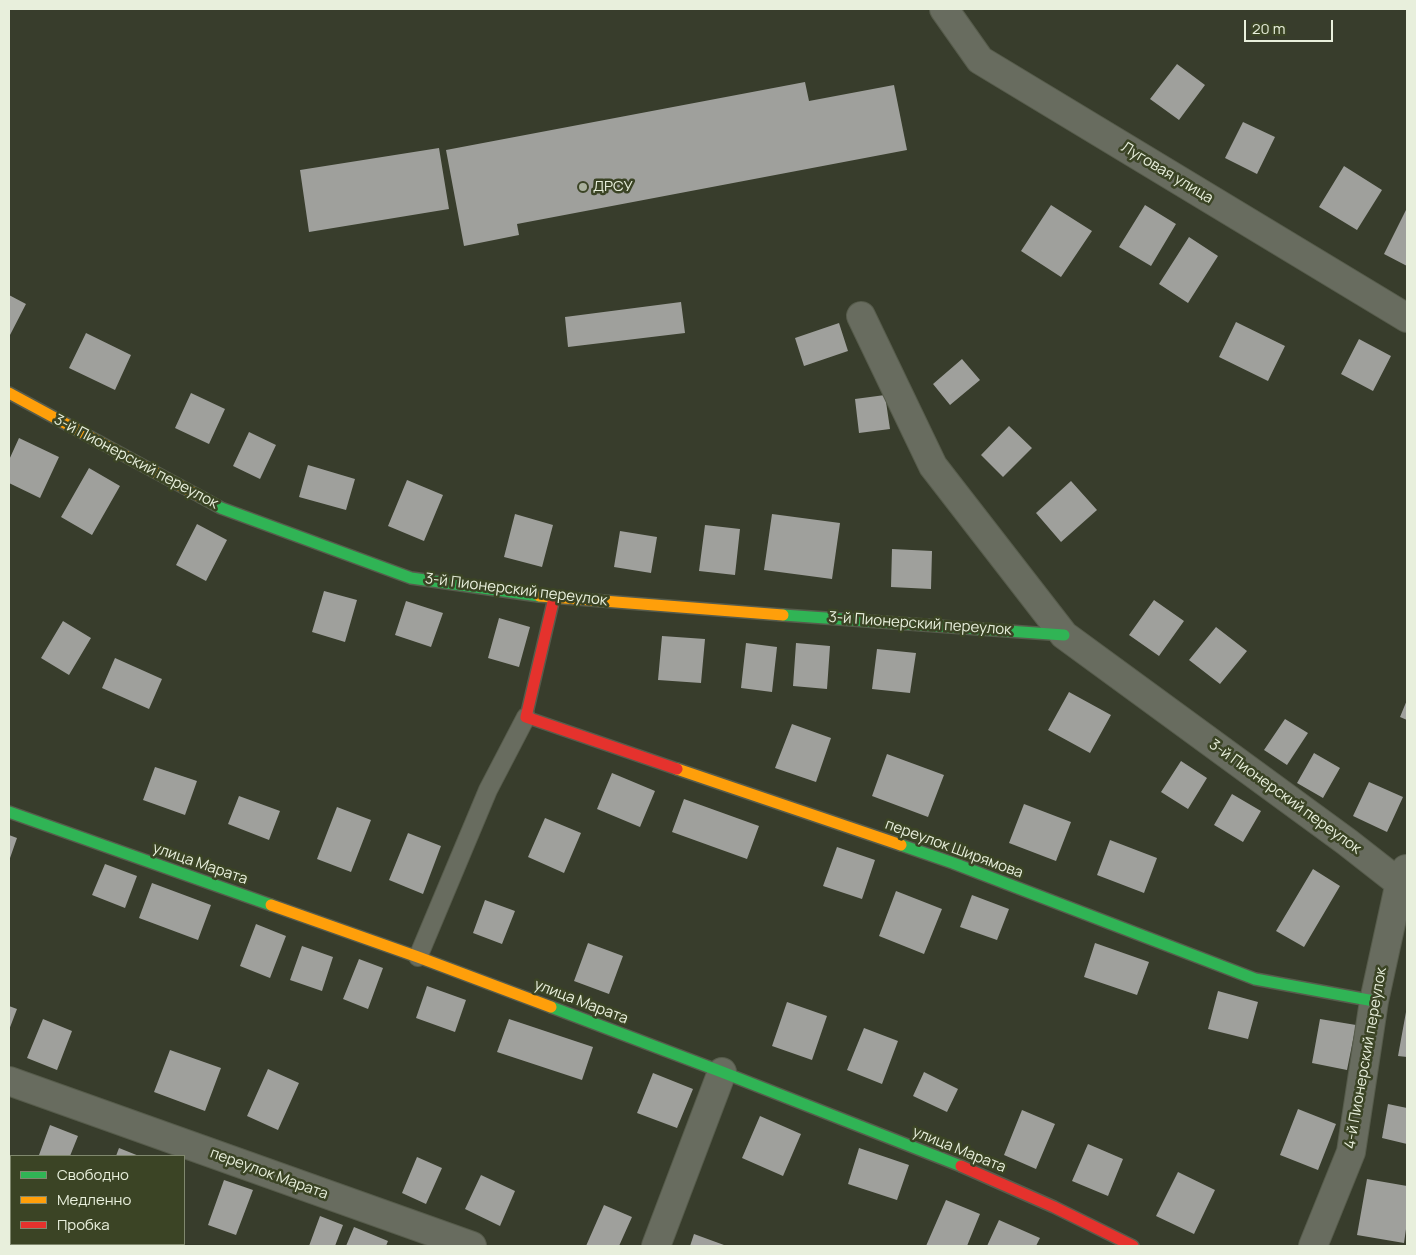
<!DOCTYPE html>
<meta charset="utf-8">
<style>
body{margin:0}
#map{position:relative;width:1416px;height:1255px;overflow:hidden;background:#383d2c;font-family:Manrope,sans-serif}
canvas{display:block}
.frame{position:absolute;inset:0;border:10px solid #e8efdc;pointer-events:none}
.legend{position:absolute;left:10px;top:1155px;width:175px;height:90px;box-sizing:border-box;background:#3b4425;border:1px solid #80886e;margin:0;padding:6px 9px;list-style:none;font-size:15px;color:#e8efdc}
.legend li{display:flex;align-items:center;gap:10px;height:25px}
.legend b{width:25px;border:1px solid #80886e}
.scale{position:absolute;left:1244px;top:20px;width:89px;height:22px;box-sizing:border-box;border:2px solid #e8efdc;border-top:0;padding-left:6px;font-size:15px;line-height:18px;white-space:nowrap;color:#e8efdc;-webkit-text-stroke:4px #3b4425;paint-order:stroke}
</style>
<div id="map">
<canvas width="1416" height="1255"></canvas>
<div class="frame"></div>
<ul class="legend">
<li><b style="height:6px;background:#30b455"></b>Свободно</li>
<li><b style="height:6px;background:#ff9f0a"></b>Медленно</li>
<li><b style="height:6px;background:#e5322d"></b>Пробка</li>
</ul>
<div class="scale">20 m</div>
</div>
<script>
const context = document.querySelector('canvas').getContext('2d');
context.lineJoin = 'round';
function fill(path, color) {
  context.fillStyle = color;
  context.fill(path, 'evenodd');
}
function strokePath(path, color, width, dash) {
  context.strokeStyle = color;
  context.lineWidth = width;
  context.lineCap = dash ? 'butt' : 'round';
  context.setLineDash(dash || []);
  context.stroke(path);
}
function write(font, color, halo, rows, align = 'center') {
  context.font = font + ' Manrope,sans-serif';
  context.lineWidth = 5;
  context.setLineDash([]);
  context.textBaseline = 'middle';
  context.strokeStyle = halo;
  context.fillStyle = color;
  for (const [text, x, y, turn = 0] of rows) {
    context.save();
    context.translate(x, y);
    context.rotate((+turn || 0) * Math.PI / 180);
    context.textAlign = isNaN(turn) ? turn : align;
    if (halo) context.strokeText(text, 0, 0);
    context.fillText(text, 0, 0);
    context.restore();
  }
}
fill(new Path2D(`
 M1177 64 1205 85 1179 120 1150 99Z
 M805 82 809 101 894 85 907 150 517 224 519 235 464 246 446 150Z
 M1243 122 1275 137 1257 174 1225 158Z
 M439 148 449 209 309 232 300 170Z
 M1344 166 1382 190 1357 230 1319 207Z
 M1051 205 1092 231 1061 277 1021 251Z
 M1145 205 1176 224 1151 266 1119 247Z
 M1407 208V266L1384 254Z
 M1189 237 1218 256 1188 303 1159 284Z
 M9 295 26 304 10 335H9Z
 M681 302 685 333 568 347 565 317Z
 M1236 322 1285 346 1268 381 1219 357Z
 M839 323 848 351 804 366 795 338Z
 M86 333 131 355 115 390 69 368Z
 M1359 339 1391 356 1373 391 1341 374Z
 M962 359 980 380 950 405 933 384Z
 M191 393 225 409 209 444 175 428Z
 M885 395 890 429 859 433 855 399Z
 M1009 426 1032 448 1003 477 981 455Z
 M249 432 276 445 260 479 233 466Z
 M19 438 59 457 40 498 9 483V460Z
 M308 465 355 479 346 510 299 497Z
 M89 468 120 486 92 535 61 517Z
 M407 480 443 495 424 541 388 526Z
 M1071 481 1097 510 1061 542 1036 513Z
 M515 514 553 525 542 567 504 557Z
 M772 514 840 523 832 579 764 570Z
 M197 524 227 540 206 581 176 565Z
 M705 525 740 529 735 575 699 571Z
 M620 531 657 537 651 573 614 567Z
 M892 549 932 551 931 589 891 587Z
 M324 591 357 600 345 642 312 632Z
 M1154 600 1184 621 1159 656 1129 635Z
 M406 601 443 613 431 647 395 635Z
 M499 618 530 627 519 667 488 658Z
 M63 621 91 638 69 675 41 658Z
 M1216 627 1247 651 1220 684 1189 660Z
 M662 636 705 639 701 683 658 680Z
 M746 643 777 647 772 692 741 688Z
 M796 643 830 646 827 689 793 686Z
 M877 649 916 653 910 693 872 689Z
 M115 658 162 679 149 709 102 688Z
 M1069 692 1111 715 1090 753 1048 730Z
 M1407 700V720L1400 717Z
 M1285 719 1308 733 1287 765 1264 750Z
 M792 724 831 738 816 782 775 768Z
 M1314 753 1340 768 1323 798 1297 783Z
 M887 754 944 775 928 817 872 796Z
 M1181 761 1207 778 1188 809 1161 792Z
 M155 767 197 781 185 815 143 800Z
 M612 773 655 791 640 827 597 809Z
 M1369 782 1403 797 1387 832 1353 816Z
 M1232 794 1261 811 1243 842 1214 825Z
 M239 796 280 811 269 840 228 824Z
 M684 799 759 826 747 859 672 832Z
 M1024 804 1071 822 1056 861 1009 843Z
 M337 807 371 820 351 872 317 859Z
 M545 818 581 833 564 873 528 857Z
 M408 833 441 846 423 894 389 880Z
 M9 835 17 838 9 861Z
 M1110 840 1157 858 1144 893 1097 875Z
 M837 847 875 860 862 899 823 886Z
 M105 864 137 876 125 908 92 895Z
 M1313 869 1340 886 1304 947 1276 931Z
 M152 883 211 905 198 940 139 918Z
 M896 891 942 909 924 954 879 936Z
 M972 895 1009 909 997 940 960 927Z
 M485 900 515 911 502 944 473 933Z
 M256 924 286 936 270 978 240 966Z
 M588 943 623 956 609 994 574 981Z
 M1095 943 1149 962 1137 995 1084 977Z
 M302 946 333 957 322 991 290 980Z
 M359 959 383 968 368 1009 343 999Z
 M427 986 466 1000 455 1032 416 1018Z
 M1218 991 1258 1002 1248 1039 1208 1029Z
 M787 1002 827 1016 812 1060 772 1046Z
 M9 1006 17 1009 9 1030Z
 M1406 1012H1407V1057L1398 1056Z
 M43 1019 72 1031 57 1070 27 1058Z
 M509 1019 593 1047 582 1080 497 1052Z
 M1320 1019 1356 1025 1347 1070 1312 1063Z
 M864 1028 898 1041 882 1084 847 1070Z
 M170 1050 221 1068 205 1111 154 1092Z
 M268 1069 299 1083 278 1130 247 1116Z
 M924 1072 958 1089 947 1112 913 1096Z
 M653 1073 693 1089 677 1128 637 1113Z
 M1388 1104 1407 1108V1144L1382 1138Z
 M1298 1109 1336 1124 1318 1170 1280 1155Z
 M1022 1110 1055 1124 1036 1169 1004 1155Z
 M760 1116 801 1134 783 1176 742 1158Z
 M50 1125 78 1136 70 1156 39 1155Z
 M1088 1144 1123 1159 1108 1196 1072 1181Z
 M119 1148 139 1156H116Z
 M859 1148 909 1165 897 1200 848 1184Z
 M417 1157 442 1168 426 1204 402 1193Z
 M1178 1172 1215 1190 1194 1234 1156 1216Z
 M481 1175 515 1191 500 1226 465 1209Z
 M1367 1179 1407 1186V1222L1404 1243 1357 1235Z
 M224 1180 253 1190 236 1235 208 1225Z
 M946 1200 980 1214 967 1246H926Z
 M604 1205 632 1217 619 1246H586Z
 M320 1216 343 1225 335 1246H309Z
 M999 1220 1040 1238 1036 1246H987Z
 M354 1227 388 1241 386 1246H346Z
 M694 1234 724 1245 723 1246H690Z`), '#9fa09c');
const lane = new Path2D(`
 M418 957 488 790 526 717`);
const street = new Path2D(`
 M944 9 980 60 1407 318
 M861 316 933 466 1064 635 1347 842 1407 889
 M9 1081 472 1246
 M656 1246 722 1072
 M1313 1246 1351 1152 1374 1001 1400 882 1406 869`);
const fast = new Path2D(`
 M201 497 221 508 411 578 539 596
 M783 615 1064 635
 M9 812 271 905
 M901 845 953 863 1255 979 1374 1001
 M551 1007 722 1072 961 1166`);
const slow = new Path2D(`
 M9 393 201 497
 M539 596 783 615
 M677 769 901 845
 M271 905 418 957 551 1007`);
const jam = new Path2D(`
 M554 598 526 717 677 769
 M961 1166 1054 1207 1133 1246`);
strokePath(lane, '#575c4c', 20);
strokePath(street, '#575c4c', 30);
strokePath(fast, '#575c4c', 14);
strokePath(slow, '#575c4c', 14);
strokePath(jam, '#575c4c', 14);
strokePath(lane, '#686c5f', 18);
strokePath(street, '#686c5f', 28);
strokePath(fast, '#30b455', 11);
strokePath(slow, '#ff9f0a', 11);
strokePath(jam, '#e5322d', 11);
for (const [x, y, r, color] of [
 [583,187,5,"#aab19e"]
]) {
  const dot = new Path2D();
  dot.arc(x, y, r, 0, 2 * Math.PI);
  context.fillStyle = color;
  context.fill(dot);
  strokePath(dot, '#3b4425', 2);
}
write('15px', '#e8efdc', '#3b4425', [
 ["Луговая улица",1167,173,31],
 ["3-й Пионерский переулок",136,462,28],
 ["3-й Пионерский переулок",516,590,7],
 ["3-й Пионерский переулок",920,624,4],
 ["3-й Пионерский переулок",1285,797,36],
 ["переулок Ширямова",954,849,20],
 ["улица Марата",200,864,19],
 ["улица Марата",581,1002,21],
 ["4-й Пионерский переулок",1366,1058,-80],
 ["улица Марата",959,1150,22],
 ["переулок Марата",269,1174,20]
]);
write('15px', '#e8efdc', '#3b4425', [
 ["ДРСУ",593,187]
], 'left');
</script>
